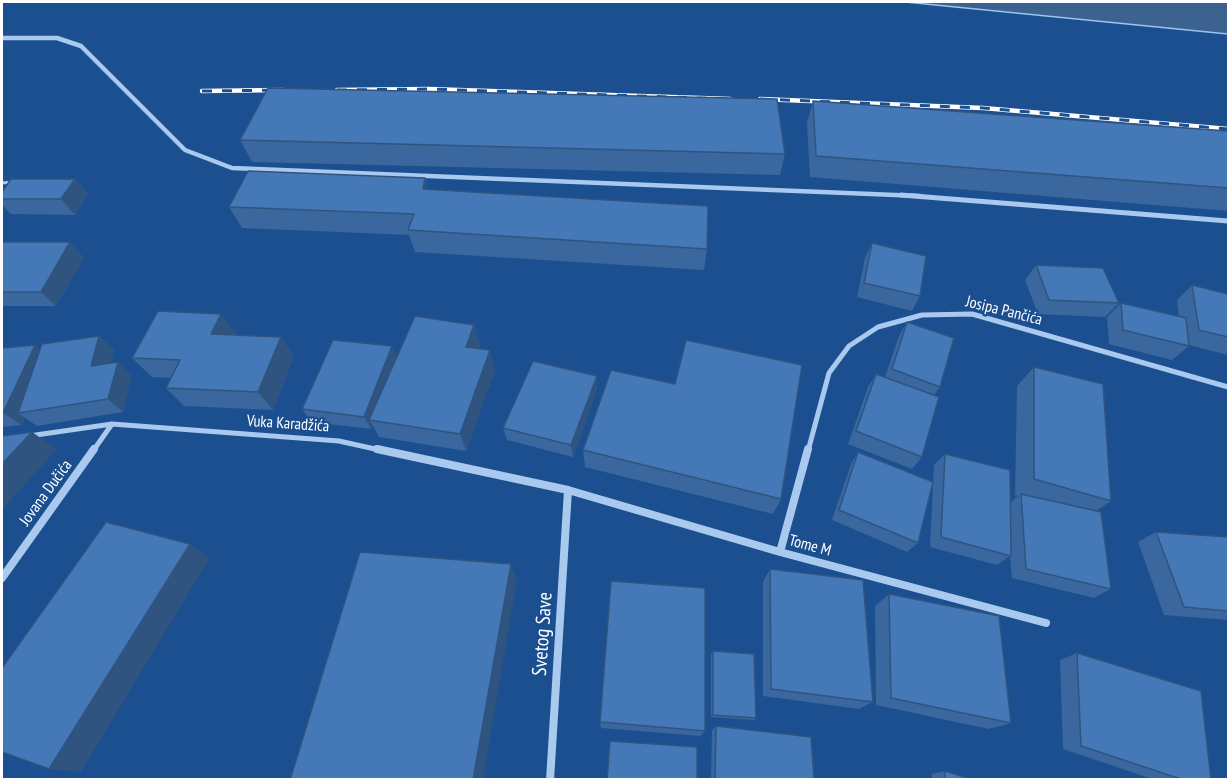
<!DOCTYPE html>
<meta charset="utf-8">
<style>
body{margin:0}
#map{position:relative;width:1230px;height:781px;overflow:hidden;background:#1b4f8f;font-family:"PT Sans Narrow",sans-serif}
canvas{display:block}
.frame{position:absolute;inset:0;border:3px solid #fff;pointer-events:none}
</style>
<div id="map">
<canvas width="1230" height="781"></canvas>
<div class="frame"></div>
</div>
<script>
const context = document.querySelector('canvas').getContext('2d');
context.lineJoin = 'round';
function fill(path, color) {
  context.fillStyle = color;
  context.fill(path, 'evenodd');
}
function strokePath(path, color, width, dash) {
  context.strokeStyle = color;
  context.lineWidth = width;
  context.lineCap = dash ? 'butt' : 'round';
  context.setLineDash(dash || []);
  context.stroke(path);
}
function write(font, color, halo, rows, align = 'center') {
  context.font = font + ' "PT Sans Narrow",sans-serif';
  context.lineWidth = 4.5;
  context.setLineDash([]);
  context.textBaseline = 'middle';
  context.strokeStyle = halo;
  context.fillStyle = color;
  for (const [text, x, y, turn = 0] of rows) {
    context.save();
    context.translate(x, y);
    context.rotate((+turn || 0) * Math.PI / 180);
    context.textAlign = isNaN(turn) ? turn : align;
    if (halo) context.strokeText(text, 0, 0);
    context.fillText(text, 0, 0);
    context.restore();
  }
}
const water = new Path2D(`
 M905 2H1228V34Z`);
fill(water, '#3c6290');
strokePath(water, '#9cc4f0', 1.5);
strokePath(new Path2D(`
 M2 183 14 182`), '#a9c9ee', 3);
strokePath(new Path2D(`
 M2 38H57L81 46 185 150 232 168 920 196`), '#a9c9ee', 4.5);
strokePath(new Path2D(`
 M901 195 1228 221
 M29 436 112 424 339 441 384 451
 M93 451 112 424
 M808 451 829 373 849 346 878 327 922 315 972 314 1228 387`), '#a9c9ee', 5);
strokePath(new Path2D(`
 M377 449 568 490 780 552 1046 623
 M780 552 808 449
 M2 578 94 449
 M550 780 568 490`), '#a9c9ee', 8);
const rail = new Path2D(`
 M337 90 429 89 730 99
 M202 91 283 90
 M760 99 983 108 1228 129`);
strokePath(rail, '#fff', 4.5);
strokePath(rail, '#1b4f8f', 3, [10]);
fill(new Path2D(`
 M813 101 1228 131V211L810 177 807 123Z
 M240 140 785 154 780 175 252 162Z
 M425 178 428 190 707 249 704 270 415 252 409 235 242 228 229 207Z
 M75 179 88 194 75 215 11 214 2 205V192Z
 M2 242 84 257 56 306H2Z
 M872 243 920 296 912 311 857 297 865 258Z
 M1036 265 1119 303 1105 317 1038 314 1025 280Z
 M1192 285 1228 294V355L1189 345V346L1172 360 1109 344 1107 317 1121 303 1179 317 1177 300Z
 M907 322 940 387 934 395 922 457 912 469 848 444 868 387 876 374 885 377 899 336Z
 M474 325 480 345 478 349 495 370 466 451 379 437 373 426 371 429 311 422 302 409 392 346 397 357Z
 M236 333V335L294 356 273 410 184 406 166 388 171 378 152 377 132 358Z
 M99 336 114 350 110 363 118 362 132 376 123 412 37 426 25 418 22 425 2 427V348L35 345 40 350Z
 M1034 367 1111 501 1096 511 1111 589 1094 598 1012 578 1010 556 997 565 930 547 934 465 945 454 1010 503 1018 496 1015 495 1017 386Z
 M597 376V389L573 457 507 440 503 428Z
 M583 450 781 499 773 514 585 467Z
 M858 452 918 543 907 552 832 520 851 464Z
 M1156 532 1228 537V620L1164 615 1138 542Z
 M770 569 873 702 859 709 763 696V582Z
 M889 594 1011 723 989 729 876 705 875 606Z
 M713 651 756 718 754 720 711 717V654Z
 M1077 653 1211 780H1155L1063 749 1060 660Z
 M600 722 705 731 700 736 601 728Z
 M716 726 814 780H711L712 730Z
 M945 771 973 780H932V774Z`), '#3a679d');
fill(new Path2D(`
 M425 178 431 200 423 189Z
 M75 179 88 194 75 215 61 199Z
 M70 242 84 257 56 306 41 292Z
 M221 314 236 333 227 353 211 334Z
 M474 325 480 345 472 366 466 347Z
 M99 336 114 350 106 379 91 366Z
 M281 337 294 356 273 410 258 392Z
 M35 345 51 359 18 413 25 418 22 425 3 413Z
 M392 346 398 360 369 420 373 426 371 429 364 417Z
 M490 350 495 370 466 451 460 434Z
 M118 362 132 376 123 412 108 399Z
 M597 376V389L573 457 571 445Z
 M32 432 57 449 2 510V464Z
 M190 544 210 558 81 772 49 769Z
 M511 564 517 580 483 780H473Z`), '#305480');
const building = new Path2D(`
 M268 88 777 99 785 154 240 140Z
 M813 101 1228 131V188L816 156Z
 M248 171 425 178 423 189 708 206 707 249 408 230 414 214 229 207Z
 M11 179H75L61 199H2V192Z
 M2 242H70L41 292H2Z
 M872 243 926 256 920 296 864 283Z
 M1036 265 1103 268 1119 303 1049 300Z
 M1192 285 1228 294V337L1199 330Z
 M1121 303 1186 318 1189 346 1123 330Z
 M158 311 221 314 211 334 281 337 258 392 166 388 180 360 132 358Z
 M415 316 474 325 466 347 490 350 460 434 369 420Z
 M907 322 954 338 940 387 892 369Z
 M99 336 91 366 118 362 108 399 18 413 42 344Z
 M333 340 392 346 364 417 302 409Z
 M686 340 802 365 781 499 583 450 611 370 675 384Z
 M35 345 3 413H2V348Z
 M533 361 597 376 571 445 503 428Z
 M1034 367 1103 384 1111 501 1034 479Z
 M876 374 939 397 922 457 856 431Z
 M32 432 2 464V436Z
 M858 452 933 482 918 543 839 510Z
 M945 454 1010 470 1011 556 941 537Z
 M1021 494 1101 512 1111 589 1026 569Z
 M106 522 190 544 49 769 2 752V668Z
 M1156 532 1228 537V611L1184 607Z
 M360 552 511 564 473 780H290Z
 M770 569 863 580 873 702 771 689Z
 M611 581 705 588V731L600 722Z
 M889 594 999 616 1011 723 891 698Z
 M713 651 754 654 756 718 713 715Z
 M1077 653 1201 691 1211 780H1184L1081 746Z
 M716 726 811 737 814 780H715Z
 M610 741 697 747V780H607Z
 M945 771 973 780H945Z`);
fill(building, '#4478b7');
strokePath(building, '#305480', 1.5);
write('16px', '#fff', '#1b4f8f', [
 ["Josipa Pančića",1004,311,14],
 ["Vuka Karadžića",288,424,4],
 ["Jovana Dučića",46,493,-54],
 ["Tome M",810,546,15]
]);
write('20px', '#fff', '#1b4f8f', [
 ["Svetog Save",543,634,-86]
]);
</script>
